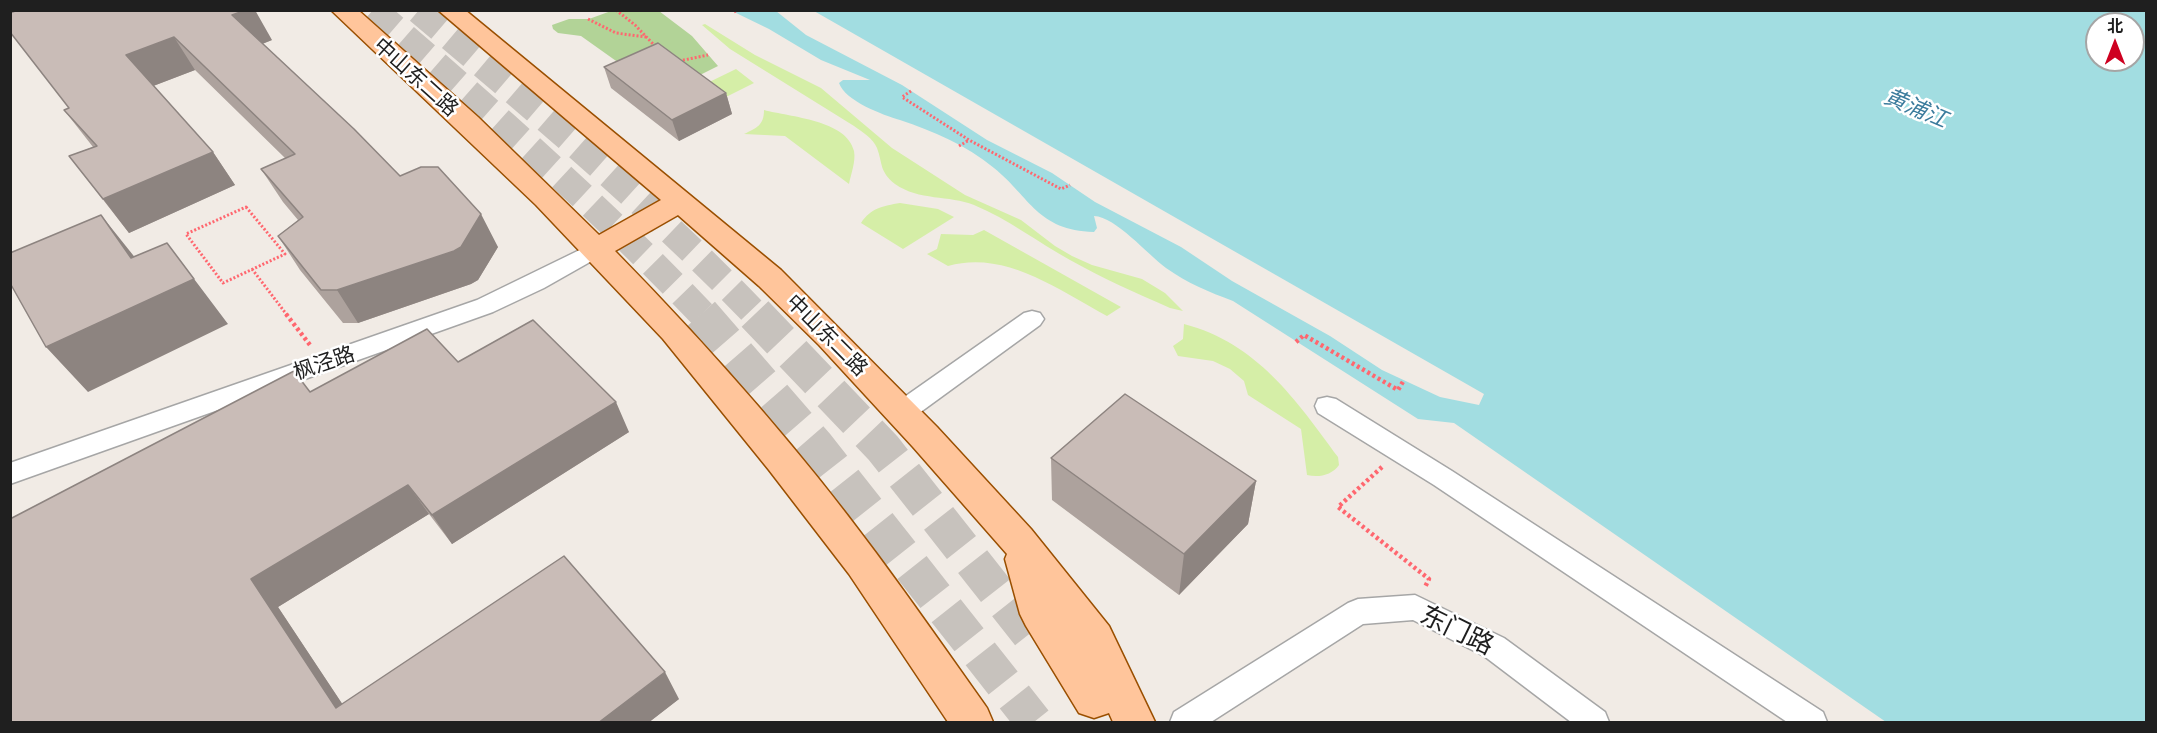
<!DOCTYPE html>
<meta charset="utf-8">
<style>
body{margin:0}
#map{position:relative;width:2157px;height:733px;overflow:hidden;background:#f1ebe5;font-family:Ubuntu,"Noto Sans SC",sans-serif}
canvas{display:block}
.frame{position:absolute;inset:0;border:12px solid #1f1f1f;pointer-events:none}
.north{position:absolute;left:2085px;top:12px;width:60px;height:60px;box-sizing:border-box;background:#fff;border:2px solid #a5a5a5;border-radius:50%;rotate:0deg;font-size:16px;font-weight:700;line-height:24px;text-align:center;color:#1f1f1f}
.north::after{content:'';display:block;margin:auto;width:21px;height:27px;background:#ce0020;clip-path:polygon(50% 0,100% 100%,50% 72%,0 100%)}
</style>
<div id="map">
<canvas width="2157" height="733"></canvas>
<div class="frame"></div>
<div class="north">北</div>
</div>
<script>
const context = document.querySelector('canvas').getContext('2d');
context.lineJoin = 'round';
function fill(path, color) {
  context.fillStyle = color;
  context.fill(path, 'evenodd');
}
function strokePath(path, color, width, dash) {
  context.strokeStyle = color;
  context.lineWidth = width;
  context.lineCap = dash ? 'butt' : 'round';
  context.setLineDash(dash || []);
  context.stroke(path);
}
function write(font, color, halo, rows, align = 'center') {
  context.font = font + ' Ubuntu,"Noto Sans SC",sans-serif';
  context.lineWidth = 5;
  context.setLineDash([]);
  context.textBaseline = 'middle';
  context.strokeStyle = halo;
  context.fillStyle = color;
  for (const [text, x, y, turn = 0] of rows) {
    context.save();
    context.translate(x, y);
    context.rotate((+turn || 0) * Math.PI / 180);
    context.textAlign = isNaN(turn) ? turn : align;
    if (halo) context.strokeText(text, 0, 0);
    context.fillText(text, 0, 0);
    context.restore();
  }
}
fill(new Path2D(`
 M705 24 755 55 821 88 892 148 965 195 1021 220 1055 246 1072 256 1092 265 1142 279 1165 293 1183 311 1170 308C1136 293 1102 278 1070 260 1039 243 1008 219 974 205 949 195 919 201 895 184 879 171 883 164 877 148 873 138 862 132 854 126L730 49 702 25Z
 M736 69 754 83 716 102 697 88Z
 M764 110C790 117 847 120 854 151 856 161 851 174 849 184L785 136 744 134C757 128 764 125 764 110Z
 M900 203 938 209 954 217 903 249 861 223C871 208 883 206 900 203Z
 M984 230 1121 307 1107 316C1058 290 1006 250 948 266L927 254 937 249 941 234 973 235Z
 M1184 324C1257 343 1296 400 1338 457L1339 465C1332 475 1319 478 1307 475L1301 429 1248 395 1244 381 1230 369 1213 361 1178 356 1173 346 1183 339Z`), '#d5eea7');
fill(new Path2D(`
 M611 11H659L692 36 718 66 688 81 626 68 581 36 558 33 553 29 552 25 569 19H589Z`), '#b2d397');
fill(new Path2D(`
 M732 11H2146V722H1886L1454 423 1418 419 1233 301C1209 292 1187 283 1166 268 1147 254 1116 217 1094 216L1097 228 1094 232C1037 230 1031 198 994 168 966 145 933 131 900 120 883 115 845 101 839 83L843 80H870L821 60 769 29ZM2097 24H2133V60H2097Z`), '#a2dde1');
fill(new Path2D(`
 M776 11H814L1484 394 1479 405 1440 397 1382 370 1330 336 1232 281 1181 247 1095 202 1052 173 987 140 902 85 806 35Z`), '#f1ebe5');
strokePath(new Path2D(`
 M373 10C486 108 600 207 703 315
 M419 10C535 109 651 205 756 315`), '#c7c2bd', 28, [28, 14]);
strokePath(new Path2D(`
 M701 314 816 446 1034 722
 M755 314 883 448 1040 647`), '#c7c2bd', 37, [37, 18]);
const street = new Path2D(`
 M596 242 604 244 607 249 604 254 544 288 493 312 10 484V463L477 300Z
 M1032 311 1040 313 1044 319 1040 325 911 419 902 422 893 419 890 412 893 405 1024 313Z
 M1327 397 1336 399 1452 471 1823 712 1827 722H1787L1434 485 1318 413 1315 406 1318 399Z
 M1415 595 1504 638 1605 712 1609 722H1571L1484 656 1413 620 1363 624 1211 722H1170L1174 712 1348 603 1358 599Z`);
const primary = new Path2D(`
 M331 10H358L478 117 599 235 661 200 438 10H465L781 270 937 427 1031 529 1109 626 1155 722H1113L1109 713 1094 718 1079 713 1026 626 1020 614 1005 559 1007 554 913 447 819 345 759 286 678 215 615 251C707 345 798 447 876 553 914 604 950 656 987 708L993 722H948L849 574 769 470 663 339 536 205Z`);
strokePath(street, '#a6a6a6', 3);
strokePath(primary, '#9a4f00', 3);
strokePath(new Path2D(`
 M616 10 635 25 655 46
 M734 12 737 10
 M588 19 616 33 646 37
 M679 61 708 55
 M911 91 902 97 969 140 1061 189 1070 185
 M959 146 969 140
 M246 207 285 254 223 283 186 234Z
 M252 269 287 315`), '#ff676f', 3, [2, 2]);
strokePath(new Path2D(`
 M286 314 310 345
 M1296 342 1304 335 1398 390 1404 380
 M1382 467 1338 507 1429 579 1425 587`), '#ff676f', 4.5, [3, 3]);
fill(street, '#fff');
fill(primary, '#ffc59b');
fill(new Path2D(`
 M10 13 272 40 262 44 400 176 498 247 478 280 471 284 358 323H343L300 270 278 236 298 220 283 202 261 169 285 158 195 70 153 86 213 152 235 185 129 233 69 156 93 147 64 110 69 108Z
 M604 67 726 93 732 114 679 141 611 88Z
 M458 362 629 432 452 544 429 514 278 607 342 704 679 699 648 723H10L310 392Z
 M1051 458 1256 481 1248 524 1179 595 1052 500Z`), '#ada29d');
fill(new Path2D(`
 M246 10H255L272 40 252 48 232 15Z
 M174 37 195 70 148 88 126 55Z
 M726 93 732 114 679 141 672 120Z
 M213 152 235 185 129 233 103 199Z
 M481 214 498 247 478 280 471 284 358 323 337 290Z
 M101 215 137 260 167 243 228 324 88 392 46 347 131 258Z
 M616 402 629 432 452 544 432 515Z
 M1256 481 1248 524 1179 595 1184 554Z
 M408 485 429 514 278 607 355 723 336 708 251 579Z
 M665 672 679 699 648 723H598Z`), '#8d8480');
const building = new Path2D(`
 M18 10H246L232 15 354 129 400 176 421 167H438L481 214 461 247 454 251 337 290H321L278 236 303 217 261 169 295 154 174 37 126 55 213 152 103 199 69 156 97 146 64 110 69 108 10 32V13Z
 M658 43 726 93 672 120 604 67Z
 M101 215 131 258 167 243 194 279 46 347 10 283V253Z
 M533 320 616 402 432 515 408 485 251 579 336 708 564 556 665 672 598 723H10V519L294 371 310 392 427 329 458 362Z
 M1125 394 1256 481 1184 554 1051 458Z`);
fill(building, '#c9bcb7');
strokePath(building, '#8d8480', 1.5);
write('21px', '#1f1f1f', '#fff', [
 ["中山东二路",416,77,42],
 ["中山东二路",827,335,45],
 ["枫泾路",324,363,-19]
]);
write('italic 22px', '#3c7c9d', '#fff', [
 ["黄浦江",1916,108,23]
]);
write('26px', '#1f1f1f', '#fff', [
 ["东门路",1457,630,26]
]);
</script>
